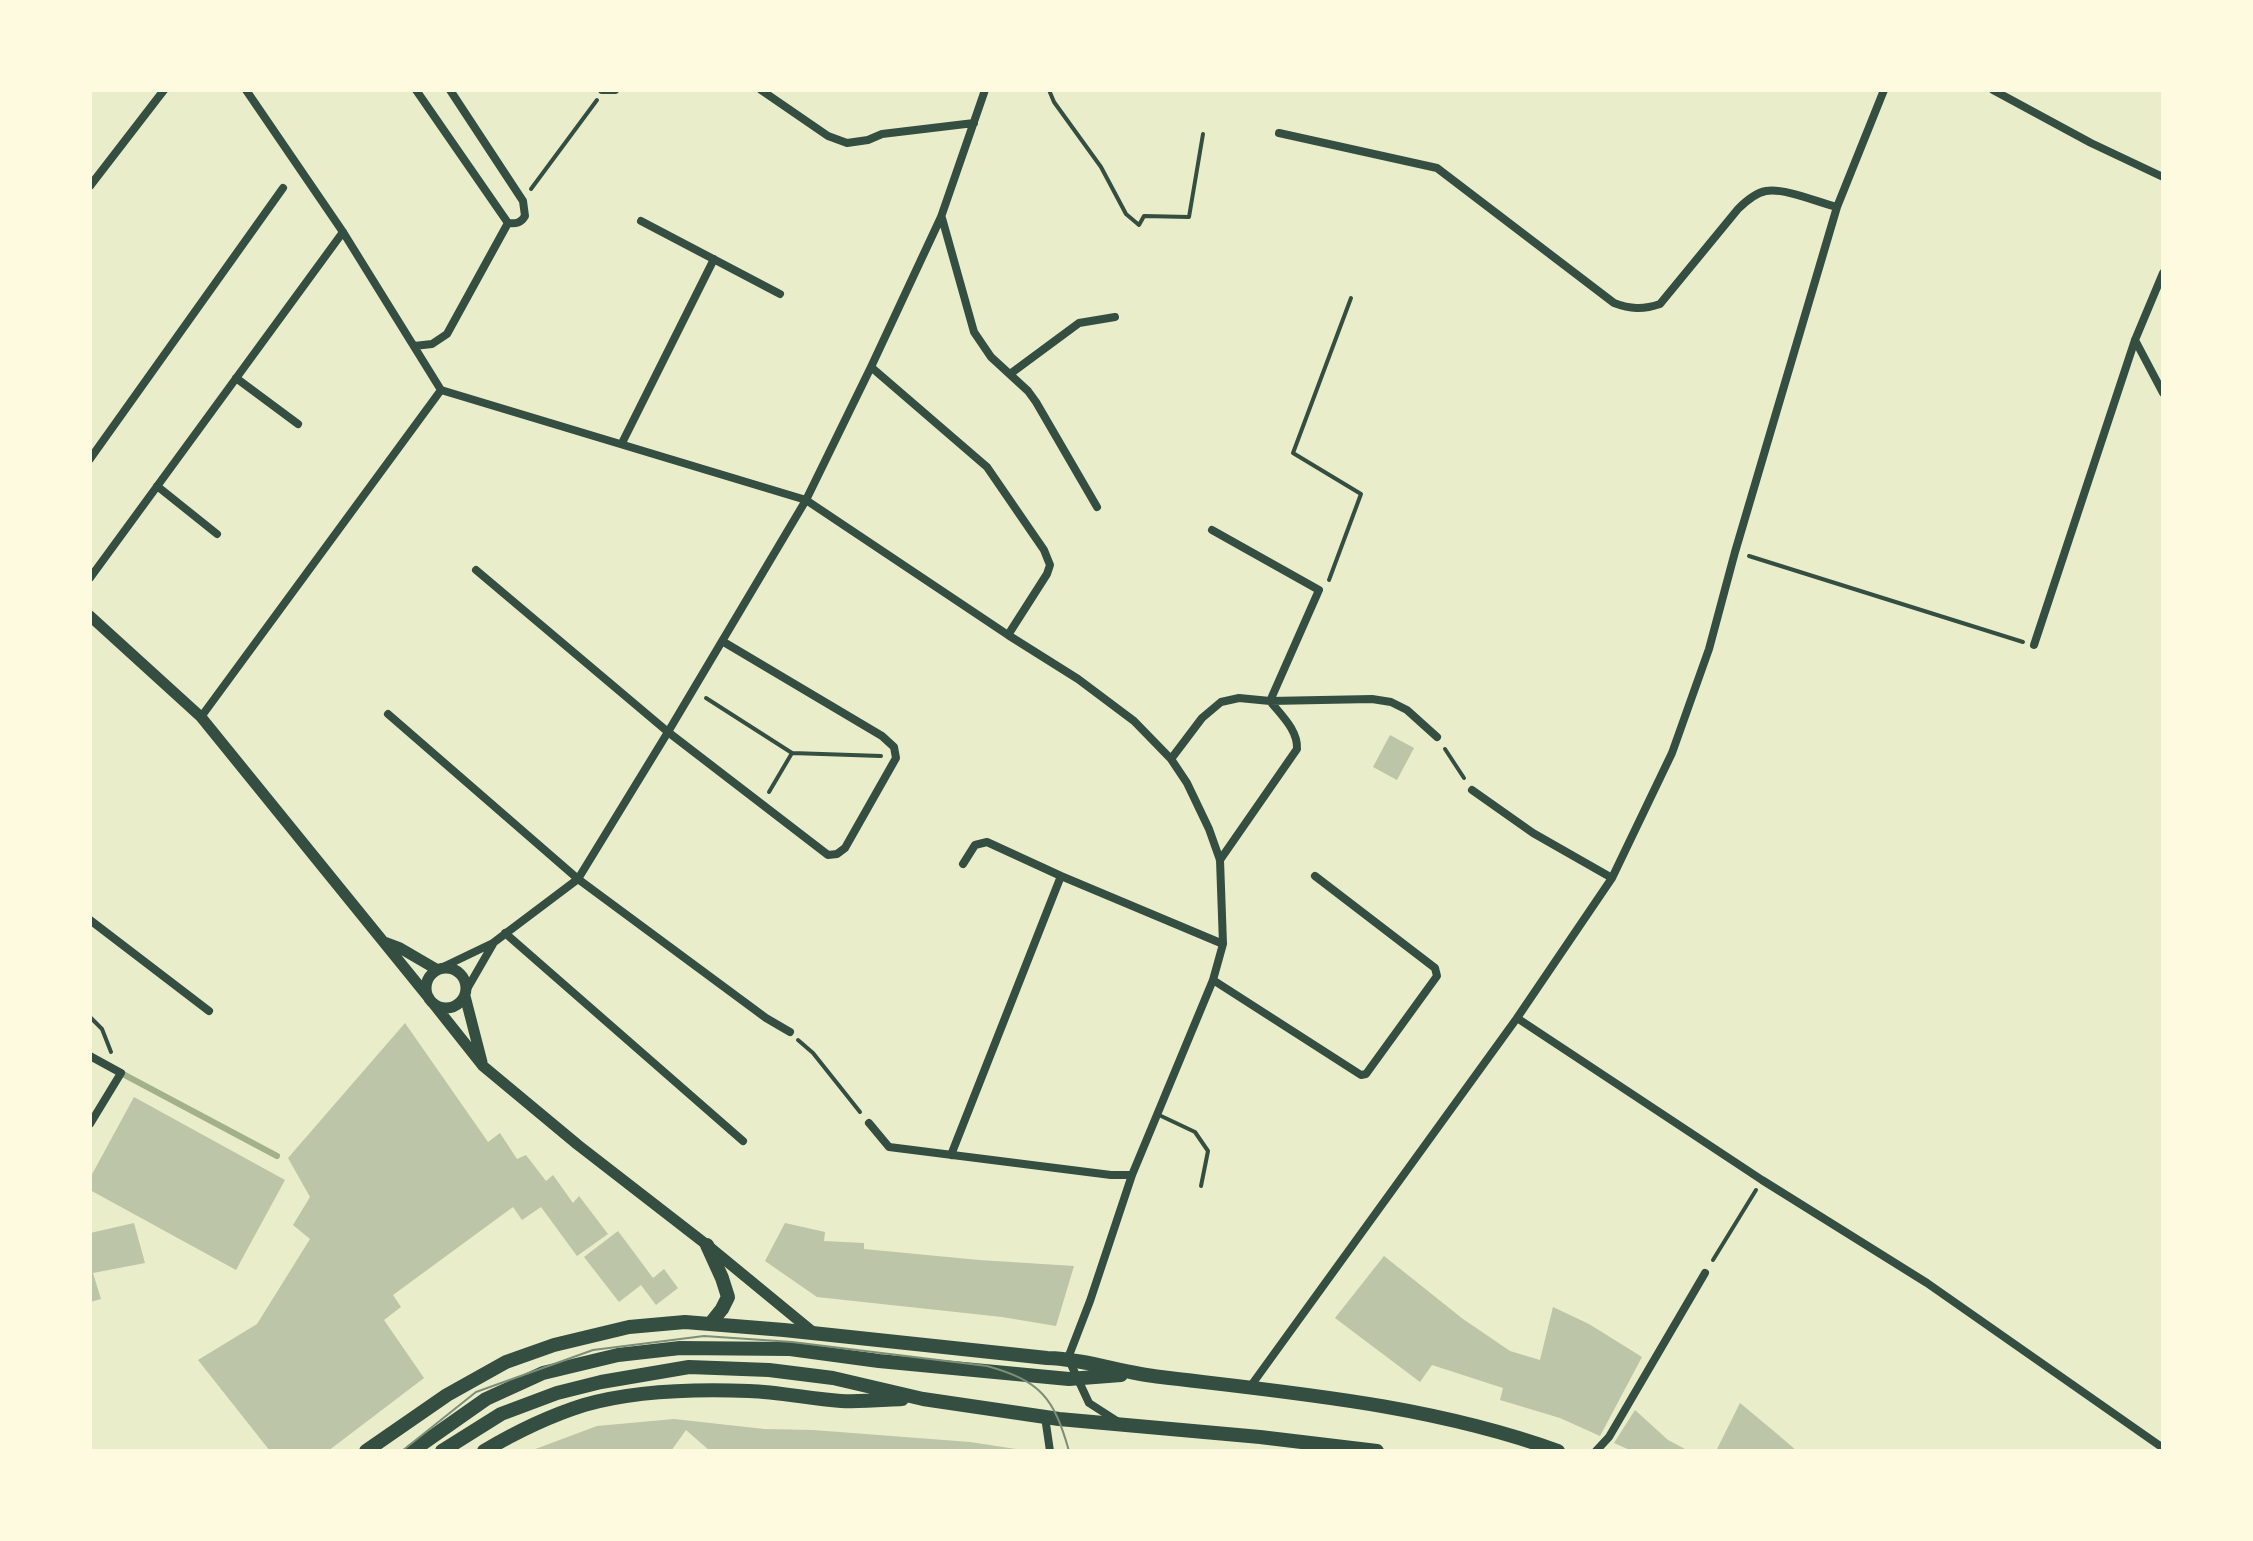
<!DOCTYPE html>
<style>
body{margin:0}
#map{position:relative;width:2253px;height:1541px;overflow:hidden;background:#e9edc9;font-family:Arial,sans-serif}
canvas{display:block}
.frame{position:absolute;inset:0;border:92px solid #fefae0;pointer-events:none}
</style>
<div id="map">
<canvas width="2253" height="1541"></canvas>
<div class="frame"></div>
</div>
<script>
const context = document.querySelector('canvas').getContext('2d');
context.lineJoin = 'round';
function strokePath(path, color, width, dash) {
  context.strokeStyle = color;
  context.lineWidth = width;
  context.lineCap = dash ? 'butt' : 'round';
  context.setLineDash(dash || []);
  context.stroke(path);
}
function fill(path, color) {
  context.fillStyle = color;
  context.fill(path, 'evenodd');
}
strokePath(new Path2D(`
 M121 1073 277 1156`), '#a3b18a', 6);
fill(new Path2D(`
 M1390 735 1414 748 1397 780 1373 767Z
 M405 1023 488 1142 500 1133 517 1159 526 1155 546 1181 553 1175 573 1203 579 1196 608 1234 577 1256 541 1207 522 1220 513 1207 393 1295 401 1307 384 1320 424 1378 328 1451H270L198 1360 257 1324 310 1239 293 1225 310 1197 288 1158Z
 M134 1097 285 1180 236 1270 90 1190V1178Z
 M134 1223 145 1263 93 1273 101 1299 90 1302V1233Z
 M785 1223 825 1232 824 1241 864 1243V1249L979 1260 1074 1266 1056 1326 1002 1317 817 1297 765 1261Z
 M618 1231 653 1278 664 1269 678 1288 656 1305 641 1285 619 1302 584 1257Z
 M1384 1256 1463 1319 1510 1351 1540 1360 1553 1307 1589 1324 1642 1357 1600 1436 1560 1418 1500 1400 1503 1388 1432 1365 1420 1382 1335 1318Z
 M1740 1403 1776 1433 1797 1451H1716Z
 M1635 1410 1668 1440 1689 1451H1632L1614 1443Z
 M674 1419 764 1429 813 1430 970 1442 1016 1449V1451H710L686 1430 671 1451H530L597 1426Z`), '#bcc5a7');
strokePath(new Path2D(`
 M1049 90 1054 102 1101 167 1126 214 1139 225 1144 216 1189 217 1203 134
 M531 189 597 100
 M1749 556 2023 642
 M1329 580 1361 494 1293 453 1351 298
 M706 698 792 753 769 792
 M1445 749 1464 778
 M792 753 881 756
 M90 1017 102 1029 111 1052
 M798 1040 813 1053 860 1112
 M1713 1260 1756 1190`), '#344e41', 4);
strokePath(new Path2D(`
 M1159 1115 1195 1132 1208 1151 1201 1186`), '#344e41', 4);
strokePath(new Path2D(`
 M246 90 343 232 441 390 806 500 1008 635 1078 679 1134 721 1171 759 1187 783 1209 829 1220 860 1223 944 1213 980 1132 1175 1090 1301 1068 1358 1089 1403 1117 1421
 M416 90 508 223
 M602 90H615
 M761 90 828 136 847 143 868 140 882 134 974 123
 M1993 90 2091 143 2163 177
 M1279 133 1437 168 1614 303C1630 309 1643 310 1660 304L1738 209C1745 202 1755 193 1766 191 1785 188 1817 202 1837 207
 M90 186 164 90
 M942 218 974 332 991 357 1028 391 1036 402 1097 507
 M641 221 780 294
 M2135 340 2163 393
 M414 346 432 344 447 334 508 223C516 224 521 223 525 216L523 201 450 90
 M871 367 987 467 1044 550 1050 565 1047 574 1008 635
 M1010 374 1079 323 1115 317
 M236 378 298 424
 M622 443 714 259
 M90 459 283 188
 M157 486 217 534
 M1212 530 1319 590 1270 701C1281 715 1298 730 1297 749L1220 860
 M476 570 668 732 828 855 837 854 845 848 896 758 894 747 882 736 722 641
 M90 578 343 232
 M2034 645 2135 340 2163 273
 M388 714 578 879 766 1018 790 1032
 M201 717 441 390
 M1171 759 1202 718 1221 702 1239 698 1270 701 1372 699 1391 702 1407 710 1437 737
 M1472 790 1533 833 1612 878
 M963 864 975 845 987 842 1061 876 1223 944
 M90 920 209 1011
 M505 933 743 1141
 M443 967 493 943 578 879 668 732 806 500 871 367 941 217 985 90
 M1213 980 1361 1075 1366 1074 1437 976 1435 968 1315 876
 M467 989 493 944
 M1517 1018 1762 1180 1927 1283 2163 1448
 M90 1056 121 1073 90 1124
 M869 1123 889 1147 1111 1175H1132
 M951 1155 1061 876
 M1250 1387 1517 1018 1612 878 1672 753 1709 649 1735 552 1837 207 1884 90
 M1045 1417 1050 1451
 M1596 1451 1609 1437 1705 1273`), '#344e41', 8);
strokePath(new Path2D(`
 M90 616 201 717 429 998
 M384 942 400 948 436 969
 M426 988a20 20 0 1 1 40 0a20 20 0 1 1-40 0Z
 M465 996 482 1062
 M433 1003 483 1066 578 1145 707 1245 814 1333`), '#344e41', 11);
strokePath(new Path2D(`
 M707 1245 722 1278 728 1297 722 1309 710 1324
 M366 1451 447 1395 506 1362 554 1345 629 1327 685 1322 784 1330 1047 1358C1086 1359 1123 1373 1161 1377 1295 1393 1431 1405 1558 1451
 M412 1451 486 1399 543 1373 618 1355 680 1348 790 1349 879 1361 1069 1379 1121 1375
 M442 1451 501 1414 557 1393 601 1382 689 1367 769 1370 833 1378 923 1399 1059 1419 1260 1437 1377 1451
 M484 1451C516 1432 549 1416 584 1405 633 1391 698 1389 749 1391 780 1392 810 1399 841 1401 861 1402 882 1400 902 1399`), '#344e41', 14);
strokePath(new Path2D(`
 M402 1451 476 1392 593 1350 704 1336 792 1342 987 1366C1041 1381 1054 1398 1069 1451`), '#7c8e77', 2);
</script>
